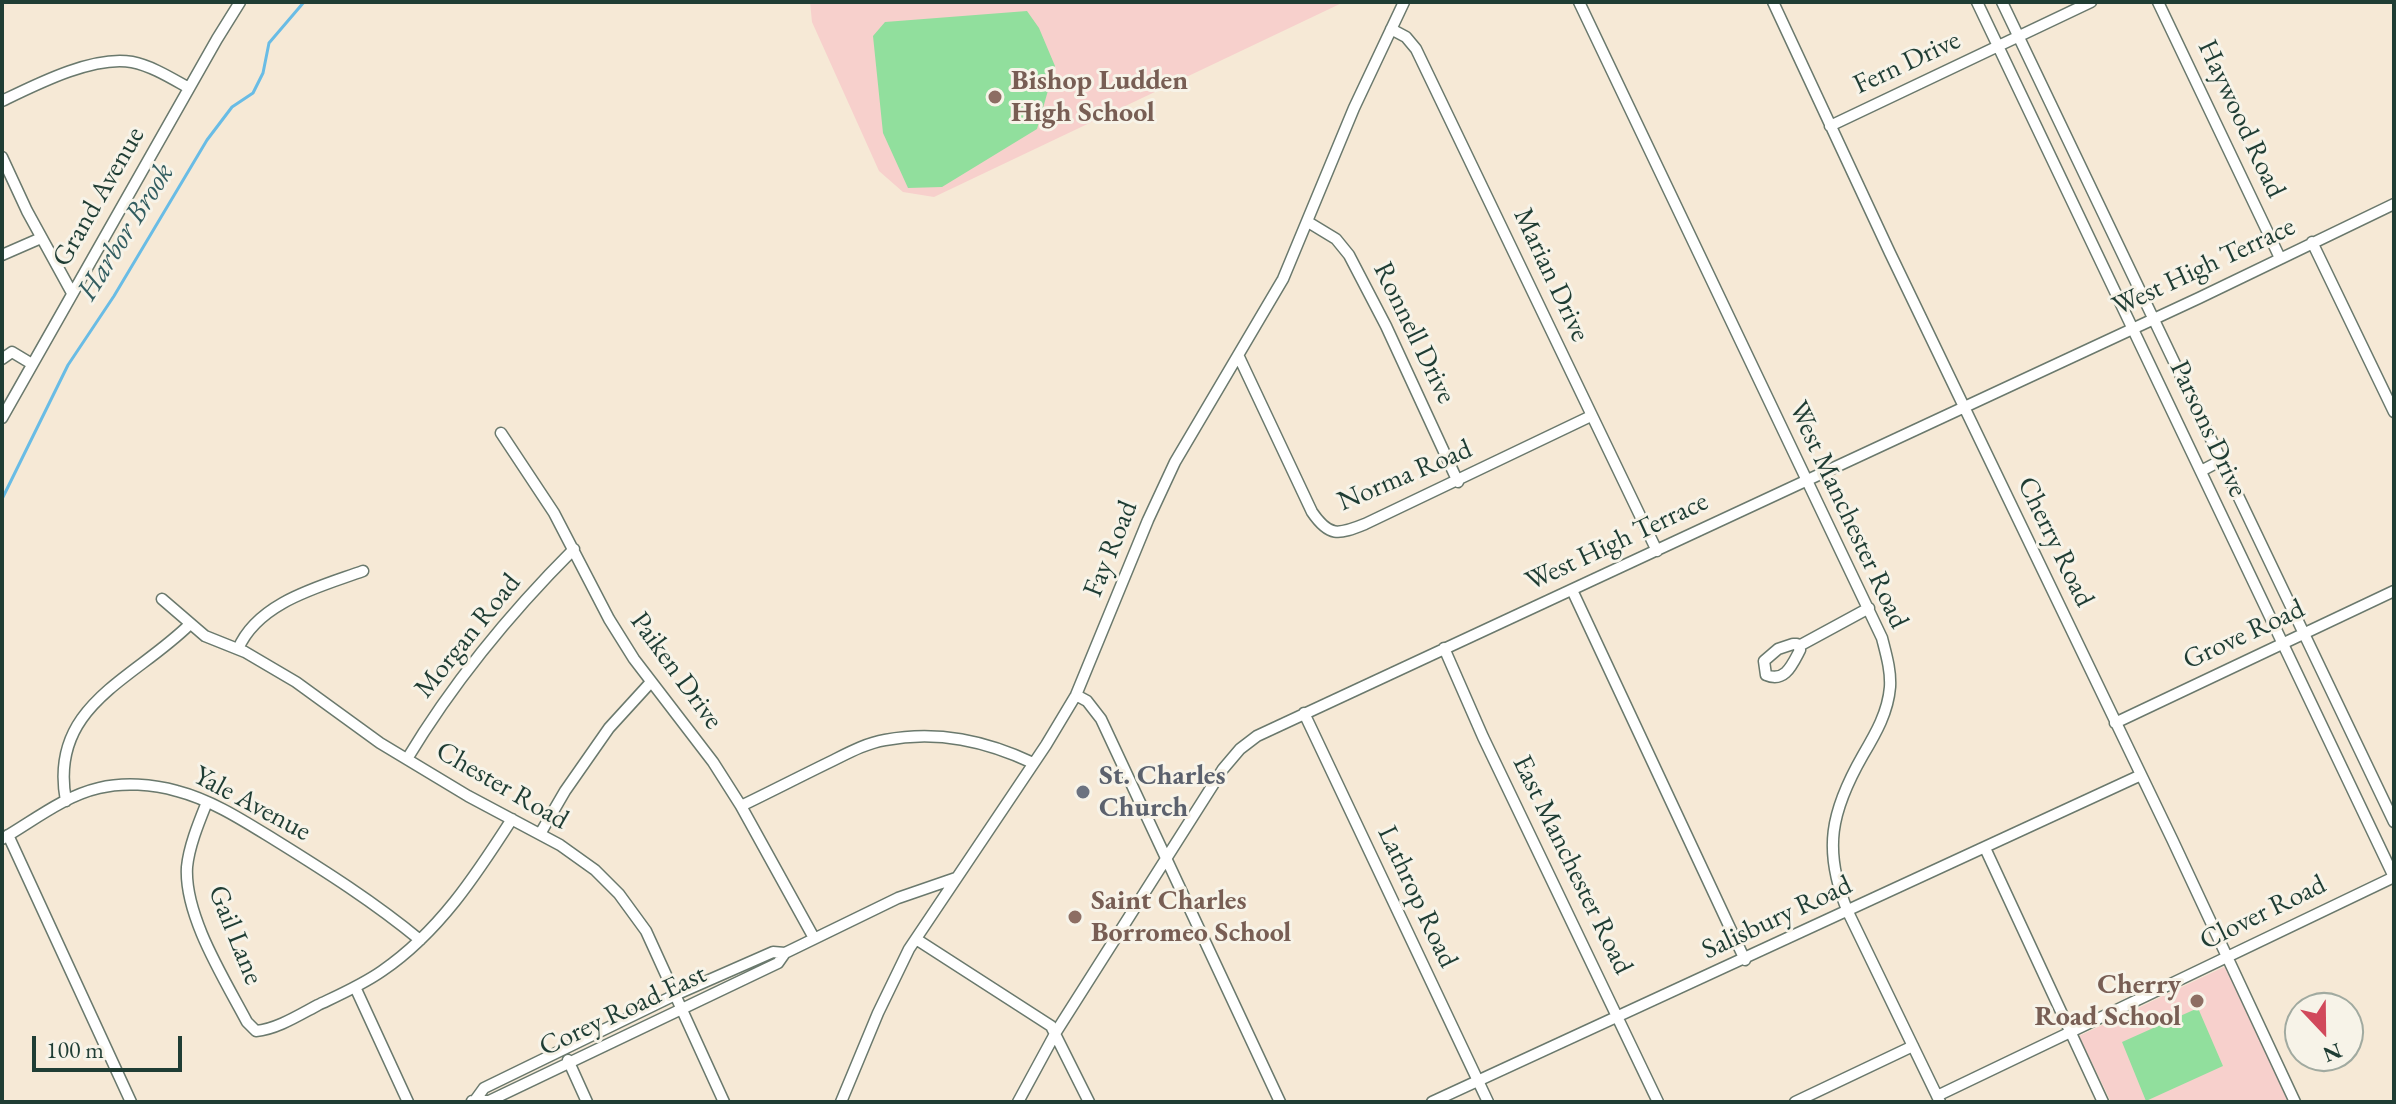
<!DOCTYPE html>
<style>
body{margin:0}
#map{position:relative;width:2396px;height:1104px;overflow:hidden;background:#f6e9d6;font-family:"EB Garamond",serif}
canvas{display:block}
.frame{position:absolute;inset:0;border:4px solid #1f3d34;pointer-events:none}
.north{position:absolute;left:2284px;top:992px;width:80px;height:80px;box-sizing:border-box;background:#f7f3e8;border:2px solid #a1aaa0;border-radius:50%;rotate:158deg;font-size:22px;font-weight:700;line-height:32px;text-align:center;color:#1f3d34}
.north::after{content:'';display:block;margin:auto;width:28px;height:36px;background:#d1495b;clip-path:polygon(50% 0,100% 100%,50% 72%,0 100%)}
.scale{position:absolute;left:32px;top:1036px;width:150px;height:36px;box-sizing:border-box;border:4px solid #1f3d34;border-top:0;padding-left:10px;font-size:24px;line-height:28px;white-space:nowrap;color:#1f3d34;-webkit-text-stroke:6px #f7f3e8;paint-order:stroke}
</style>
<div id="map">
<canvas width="2396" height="1104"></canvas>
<div class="frame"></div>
<div class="north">N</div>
<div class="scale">100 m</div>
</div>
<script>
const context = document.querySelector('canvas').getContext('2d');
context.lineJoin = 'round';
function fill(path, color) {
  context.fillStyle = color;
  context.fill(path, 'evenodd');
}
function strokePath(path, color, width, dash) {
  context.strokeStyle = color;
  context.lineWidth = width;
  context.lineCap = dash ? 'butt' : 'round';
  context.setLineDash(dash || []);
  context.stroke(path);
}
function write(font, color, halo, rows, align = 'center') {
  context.font = font + ' "EB Garamond",serif';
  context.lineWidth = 6;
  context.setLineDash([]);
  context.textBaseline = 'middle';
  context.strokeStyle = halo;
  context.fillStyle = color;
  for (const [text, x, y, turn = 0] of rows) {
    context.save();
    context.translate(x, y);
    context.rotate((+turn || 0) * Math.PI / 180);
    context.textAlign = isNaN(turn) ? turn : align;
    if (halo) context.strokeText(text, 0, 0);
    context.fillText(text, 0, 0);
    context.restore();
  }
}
fill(new Path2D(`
 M810 2H1344L934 197 903 192 879 171 812 22Z
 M2226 966 2291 1102H2111L2079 1036Z`), '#f7d0cc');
fill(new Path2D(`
 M1027 11 1039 28 1055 66 1037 129 942 187 908 188 883 133 873 36 885 22Z
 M2198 1008 2223 1066 2146 1101 2122 1042Z`), '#91df9d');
strokePath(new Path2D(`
 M2 499 68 365 114 296 207 140 232 107 253 93 263 73 269 43 304 2`), '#69bce5', 3);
const minor = new Path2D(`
 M1579 2 1882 638C1886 654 1891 670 1890 687 1888 712 1876 733 1863 755 1831 811 1822 850 1848 912L1940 1102
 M1773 2 1890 253 2172 839 2295 1102
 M1977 2 2394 877
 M2002 2 2394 822
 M2158 2 2280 258
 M1391 29 1406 37 1416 49 1657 551
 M2 101C37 84 94 55 132 62 152 66 171 78 189 88
 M1830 126 2091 2
 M2 157 27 211 72 293
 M1308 222 1336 239 1349 255 1386 326 1458 482
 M2312 242 2394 412
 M2 255 41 238
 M1239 357 1312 512C1329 537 1338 535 1365 524L1591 416
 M2 359 12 352 32 364
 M2 418 217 39 240 2
 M501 433 554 513 609 619 634 659 713 762 741 806 814 938
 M2201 471 2222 460
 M1572 590 1745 960
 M162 599 205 636 245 652 296 682 380 743 468 796 560 845 595 870 619 894 646 931 724 1102
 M1793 644H1797L1800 650C1792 665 1785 683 1766 675L1764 661 1778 649Z
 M1799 646 1869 608
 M1444 648 1483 737 1658 1102
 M238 649C258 602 319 587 363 571
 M1076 695 1087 701 1101 719 1280 1102
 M1304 713 1488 1102
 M2115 723 2394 591
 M407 759C454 681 510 613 574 549
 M66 801C48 706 133 680 189 625
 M207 802C199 822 189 846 187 867 184 916 225 980 247 1022L256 1031C277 1029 299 1015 318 1005 339 995 362 985 382 971 439 932 476 875 512 819
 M741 806C772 791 803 775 834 760 850 752 867 743 885 740 938 730 986 741 1033 763
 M540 834 565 791 609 728 651 682
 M8 835 131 1102
 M2 839C33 821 64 796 99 788 123 782 153 784 177 791 212 800 244 821 275 840 325 871 374 902 420 940
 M1985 848 2103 1102
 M916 939 1051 1026 1089 1102
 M355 987 408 1102
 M568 1060 587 1102
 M1937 1096 2394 877
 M476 1099 484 1088 675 995 773 952 785 953 898 898 956 878
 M472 1101H489L778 963 785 953
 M841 1102 878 1013 909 949 1046 745 1076 695 1148 520 1175 462 1283 279 1354 108 1404 2
 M1018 1102 1056 1032 1223 769 1240 749 1257 736 2199 298 2394 204
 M1432 1102 2141 775
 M1795 1102 1913 1046`);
strokePath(minor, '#6a796d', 13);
strokePath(minor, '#fff', 10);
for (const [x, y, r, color] of [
 [995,97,8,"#8d6e63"],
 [1083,792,8,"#6b7280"],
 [1075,917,8,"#8d6e63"],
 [2197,1001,8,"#8d6e63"]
]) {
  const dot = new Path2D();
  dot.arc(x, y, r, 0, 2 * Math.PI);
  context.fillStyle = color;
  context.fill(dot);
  strokePath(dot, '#f7f3e8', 3);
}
write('28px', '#1f3d34', '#f7f3e8', [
 ["Fern Drive",1907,63,-25],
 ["Haywood Road",2241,119,65],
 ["Grand Avenue",99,197,-60],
 ["West High Terrace",2204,267,-25],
 ["Marian Drive",1551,275,65],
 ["Ronnell Drive",1414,333,64],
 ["Parsons Drive",2208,429,65],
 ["Norma Road",1405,476,-23],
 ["West Manchester Road",1848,515,65],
 ["West High Terrace",1617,542,-25],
 ["Cherry Road",2055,542,64],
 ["Fay Road",1111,549,-68],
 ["Grove Road",2244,635,-25],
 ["Morgan Road",468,636,-51],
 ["Paiken Drive",676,671,54],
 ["Chester Road",502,786,30],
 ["Yale Avenue",252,804,28],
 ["East Manchester Road",1572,865,64],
 ["Lathrop Road",1417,897,65],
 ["Clover Road",2263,913,-26],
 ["Salisbury Road",1777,918,-25],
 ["Gail Lane",235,935,68],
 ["Corey Road East",623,1011,-25]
]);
write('bold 28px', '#785e54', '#f7f3e8', [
 ["Bishop Ludden",1011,81],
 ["High School",1011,113],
 ["Saint Charles",1091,901],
 ["Borromeo School",1091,933],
 ["Cherry",2181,985,"right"],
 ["Road School",2181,1017,"right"]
], 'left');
write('bold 28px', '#5b616d', '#f7f3e8', [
 ["St. Charles",1099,776],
 ["Church",1099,808]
], 'left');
write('italic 30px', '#325d60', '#f7f3e8', [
 ["Harbor Brook",126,232,-58]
]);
</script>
